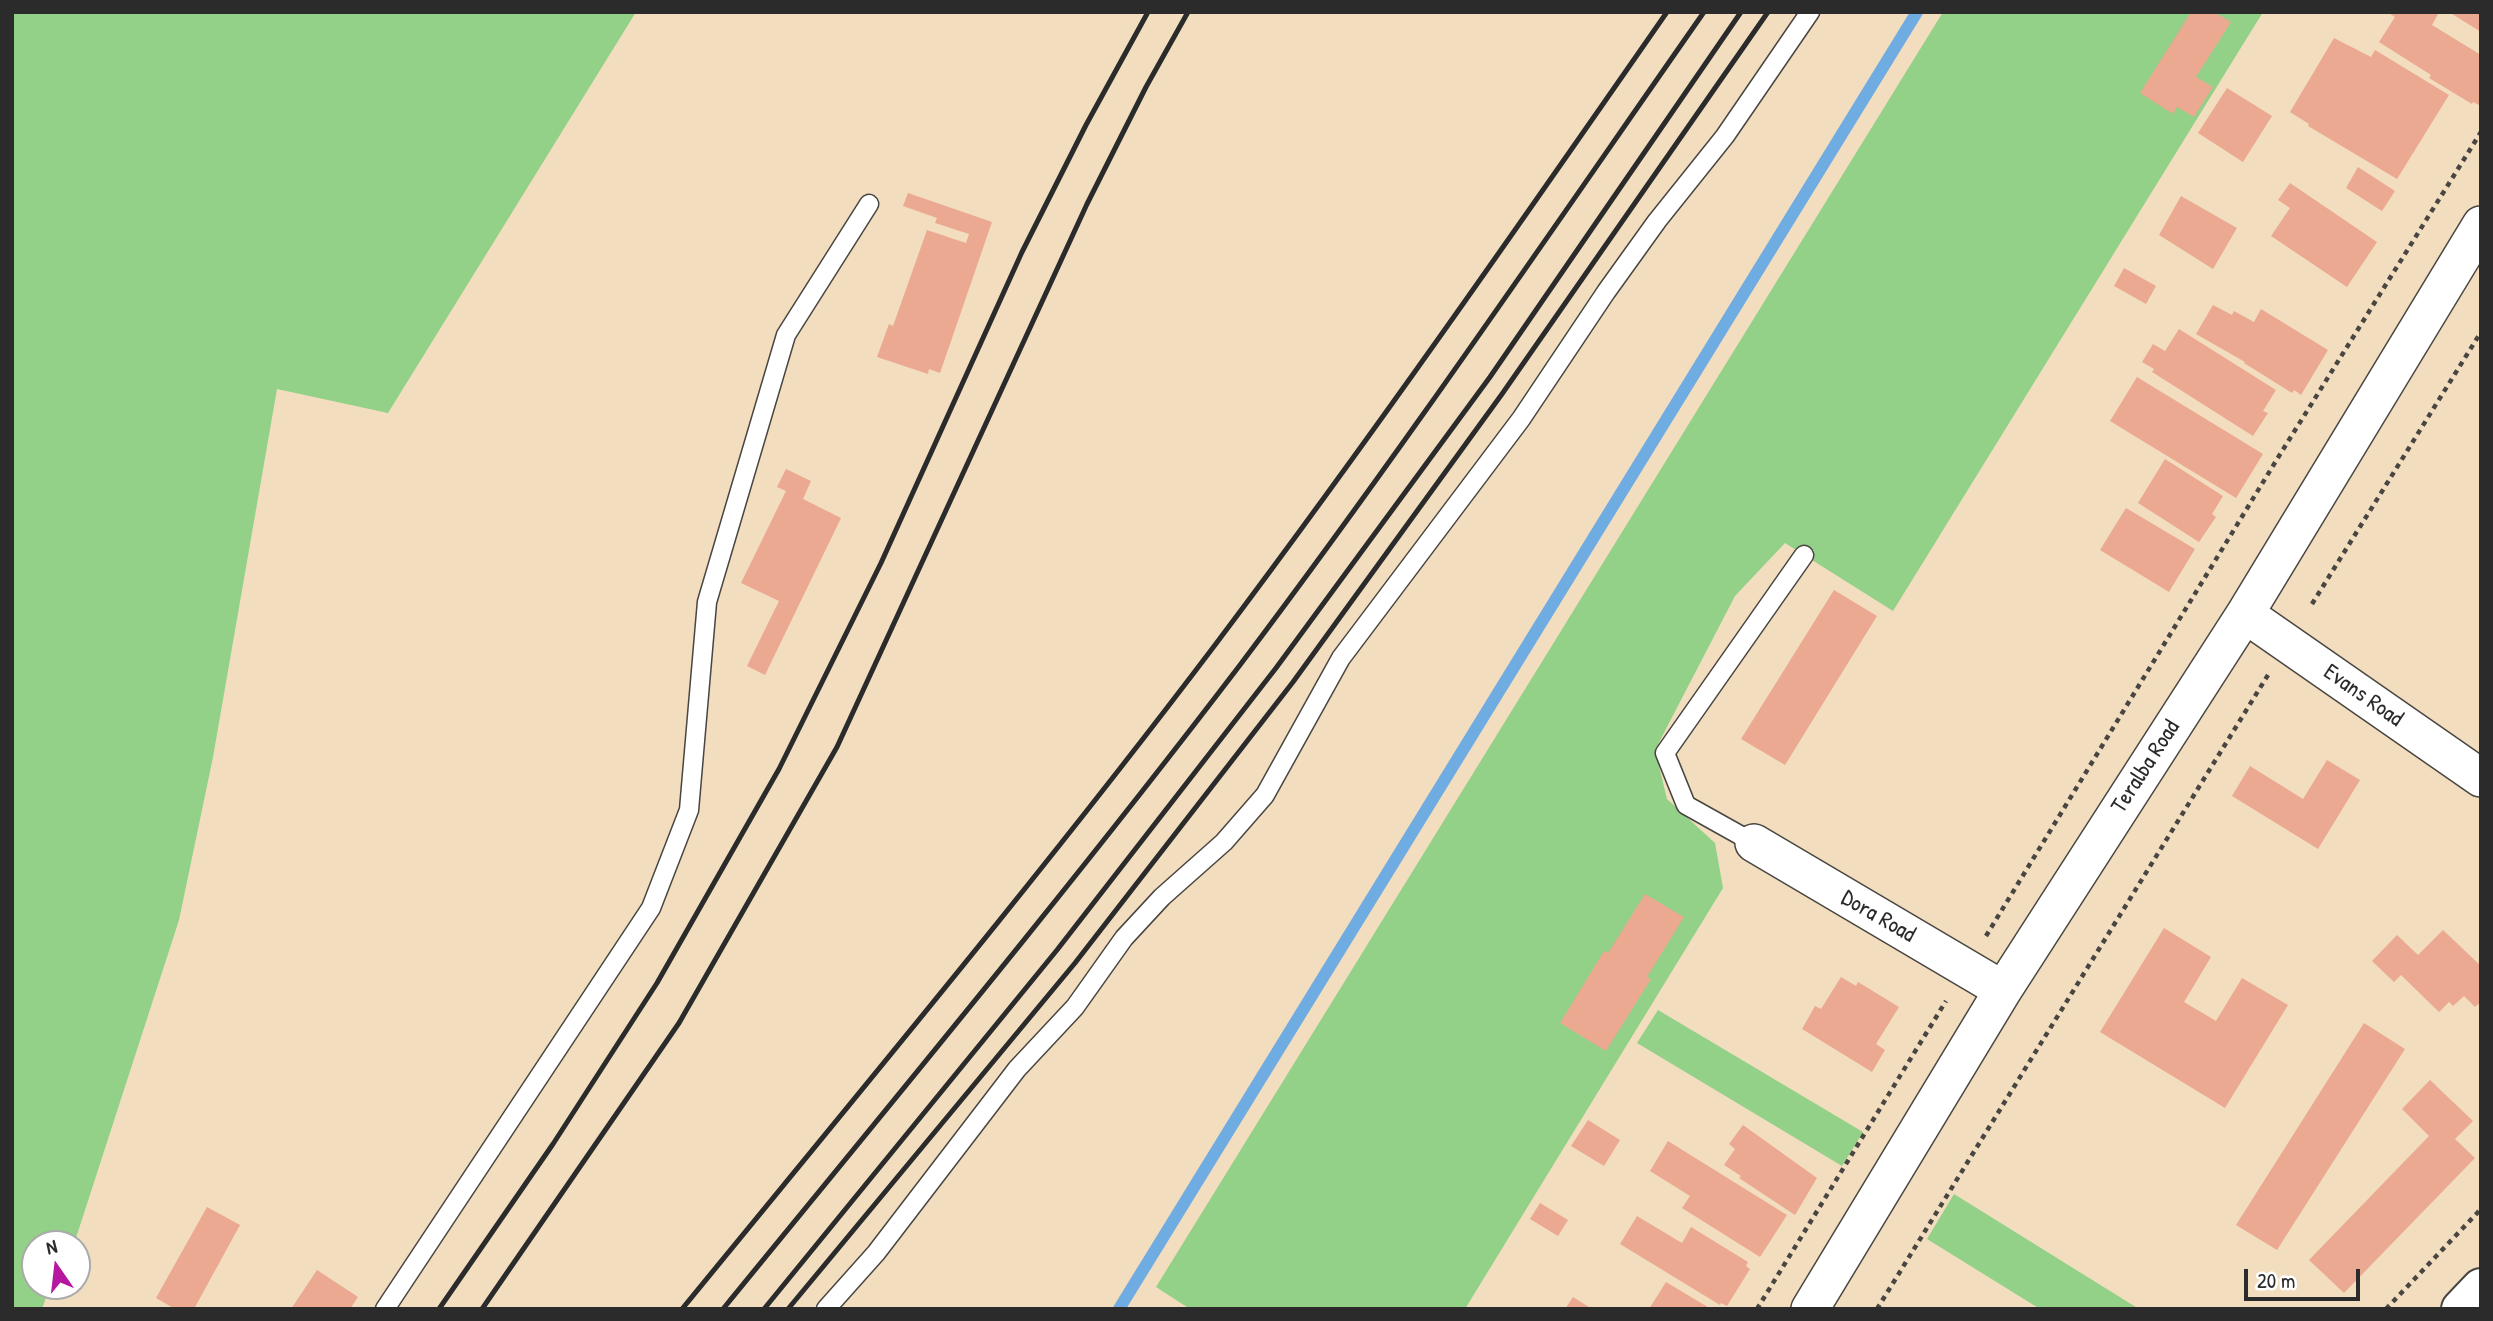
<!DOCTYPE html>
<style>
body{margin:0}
#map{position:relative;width:2493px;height:1321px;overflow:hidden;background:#f2ddbf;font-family:"Patrick Hand",sans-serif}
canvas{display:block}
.frame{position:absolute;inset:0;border:14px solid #2b2b2b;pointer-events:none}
.north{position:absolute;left:21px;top:1230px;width:70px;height:70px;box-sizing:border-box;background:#fff;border:2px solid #aaa;border-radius:50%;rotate:346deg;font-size:19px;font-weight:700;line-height:28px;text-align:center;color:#2b2b2b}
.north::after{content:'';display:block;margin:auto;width:24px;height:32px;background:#b5179e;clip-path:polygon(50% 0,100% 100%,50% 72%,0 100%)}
.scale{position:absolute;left:2244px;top:1269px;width:116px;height:32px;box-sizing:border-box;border:4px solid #2b2b2b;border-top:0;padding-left:9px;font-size:21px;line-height:24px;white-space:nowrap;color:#2b2b2b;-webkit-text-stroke:5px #fff;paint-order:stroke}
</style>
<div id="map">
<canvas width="2493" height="1321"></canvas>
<div class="frame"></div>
<div class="north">N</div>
<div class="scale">20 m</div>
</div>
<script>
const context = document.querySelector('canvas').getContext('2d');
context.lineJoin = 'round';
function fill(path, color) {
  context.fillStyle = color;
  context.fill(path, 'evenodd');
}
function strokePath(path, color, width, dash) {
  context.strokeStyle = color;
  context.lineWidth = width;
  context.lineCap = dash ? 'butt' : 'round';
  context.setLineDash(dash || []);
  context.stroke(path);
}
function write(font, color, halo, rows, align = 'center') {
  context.font = font + ' "Patrick Hand",sans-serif';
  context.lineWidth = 5;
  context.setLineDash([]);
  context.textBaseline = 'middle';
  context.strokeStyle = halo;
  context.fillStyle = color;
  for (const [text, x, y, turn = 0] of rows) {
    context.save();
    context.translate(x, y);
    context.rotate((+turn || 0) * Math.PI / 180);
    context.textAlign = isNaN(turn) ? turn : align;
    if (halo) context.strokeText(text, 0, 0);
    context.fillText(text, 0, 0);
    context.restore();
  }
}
fill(new Path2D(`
 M12 12H636L388 413 277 389 213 757 179 920 74 1244H35V1286H53L49 1289 42 1309H12Z
 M1943 12H2263L1893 611 1785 543 1735 596 1655 750 1667 799 1715 843 1723 888 1465 1309H1190L1156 1287Z
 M1658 1010 1863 1132 1842 1166 1637 1043Z
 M1954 1194 2139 1309H2040L1927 1239Z`), '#92d187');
strokePath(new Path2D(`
 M1119 1309 1917 12`), '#6face1', 12);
fill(new Path2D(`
 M2191 12H2214L2231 22 2196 77 2213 87 2194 117 2177 107 2173 114 2140 93Z
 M2387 12H2435L2438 14 2432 25 2481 55V106L2473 102 2472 104 2429 78 2431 75 2379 42 2395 17Z
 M2449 12H2481V32Z
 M2334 38 2371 57 2375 50 2449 95 2397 179 2308 126 2309 124 2290 112Z
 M2227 88 2272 116 2243 162 2198 133Z
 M2358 167 2395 191 2382 211 2346 188Z
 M2290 183 2377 242 2347 287 2271 236 2290 208 2278 200Z
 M908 193 992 222 940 373 929 369 928 374 877 357 889 324 893 326 927 230 966 243 969 234 935 223 937 218 903 206Z
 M2181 196 2237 228 2213 269 2159 235Z
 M2124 268 2156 286 2146 304 2114 286Z
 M2213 305 2232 315 2234 311 2254 322 2261 309 2328 350 2301 395 2294 390 2292 393 2244 363 2245 362 2196 334Z
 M2179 329 2276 390 2263 411 2268 413 2253 436 2152 372 2154 369 2142 362 2153 344 2165 351Z
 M2137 377 2263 454 2236 498 2110 421Z
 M2165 459 2223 496 2212 514 2216 517 2199 542 2138 503Z
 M786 469 811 481 803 499 841 518 765 675 747 666 779 601 741 583 786 491 777 487Z
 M2126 508 2195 549 2169 592 2100 550Z
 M1834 590 1877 616 1785 765 1741 739Z
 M2327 760 2360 780 2318 849 2232 796 2250 766 2303 799Z
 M1645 894 1684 917 1647 977 1651 979 1606 1051 1560 1023 1604 951 1608 953Z
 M2164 928 2211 957 2184 1002 2216 1021 2242 978 2288 1005 2225 1108 2100 1032Z
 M2443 930 2481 966V1002L2475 1007 2464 996 2453 1006 2449 1002 2439 1012 2401 975 2394 982 2372 961 2397 935 2418 955Z
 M1841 977 1856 986 1858 982 1899 1007 1876 1044 1885 1050 1872 1072 1802 1029 1815 1006 1821 1009Z
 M2364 1023 2405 1049 2277 1250 2236 1225Z
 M2430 1080 2473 1121 2455 1139 2475 1158 2344 1293 2309 1260 2429 1136 2402 1109Z
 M1588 1120 1620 1140 1604 1166 1571 1146Z
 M1743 1125 1817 1178 1795 1215 1739 1178 1741 1176 1724 1165 1735 1149 1729 1144Z
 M1668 1141 1787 1215 1760 1257 1682 1208 1690 1196 1650 1171Z
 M1540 1203 1568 1220 1558 1236 1530 1219Z
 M207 1207 240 1225 194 1309H175L156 1298Z
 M1637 1216 1682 1243 1691 1227 1748 1262 1746 1266 1750 1269 1727 1306 1721 1303 1720 1305 1620 1244Z
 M317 1270 358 1297 350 1309H291Z
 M1666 1282 1711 1309H1649Z
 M1573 1297 1592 1309H1565Z`), '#eba991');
const lane = new Path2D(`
 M1754 843 1686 805 1665 753 1804 555
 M385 1309 651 908 689 810 707 602 786 335 869 204
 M826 1309 876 1253 1017 1069 1075 1007 1124 938 1162 897 1224 842 1265 795 1341 658 1521 419 1606 292 1657 221 1725 136 1810 12`);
const street = new Path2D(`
 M2245 614 2481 778
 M1754 843 2003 990
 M1810 1309 2003 990 2245 614 2481 225`);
const secondary = new Path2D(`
 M2461 1309 2481 1288`);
strokePath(lane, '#494641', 21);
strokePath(street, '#494641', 40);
strokePath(secondary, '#494641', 42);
strokePath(new Path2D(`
 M2312 604 2481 332
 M1986 936 2279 456 2481 132
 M1757 1309 1946 1001
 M1877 1309 2268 675
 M2386 1309 2481 1209`), '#494641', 4.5, [5, 5]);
strokePath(lane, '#fff', 18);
strokePath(street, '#fff', 37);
strokePath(secondary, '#fff', 38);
strokePath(new Path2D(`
 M439 1309 553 1144 657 983 779 769 881 563 1022 252 1086 125 1148 12
 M482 1309 679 1023 837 747 1087 204 1146 87 1188 12
 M682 1309C862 1089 1044 871 1215 645 1371 438 1519 225 1667 12
 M723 1309C897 1096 1073 884 1240 665 1401 452 1551 231 1704 12
 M764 1309 1057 950 1276 668 1490 377 1741 12
 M788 1309 1075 963 1293 682 1502 394 1768 12`), '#2b2b2b', 5);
write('23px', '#2b2b2b', '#fff', [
 ["Evans Road",2363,696,35],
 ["Teralba Road",2146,767,-57],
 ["Dora Road",1878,917,30]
]);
</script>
